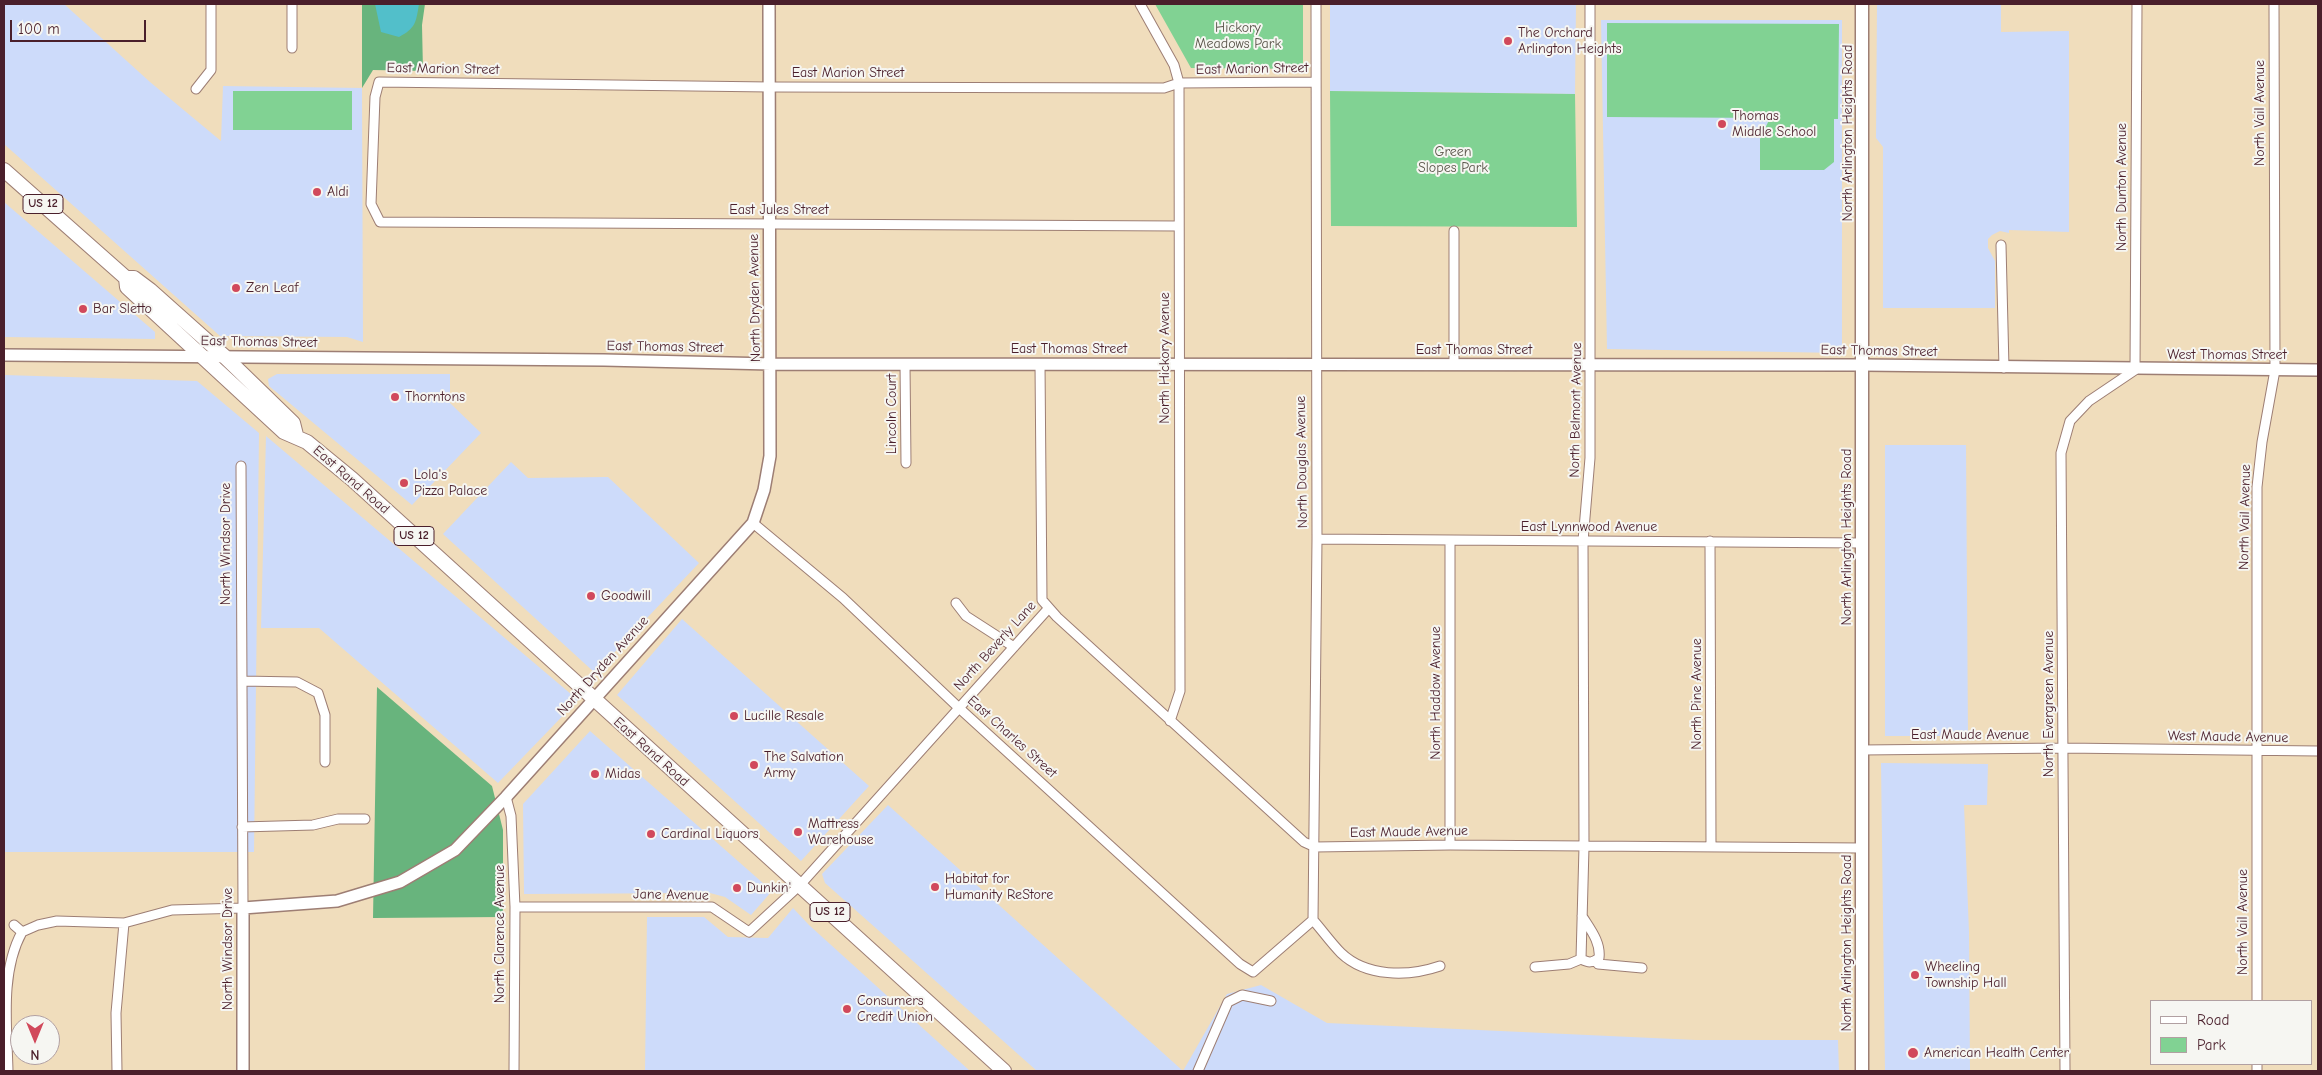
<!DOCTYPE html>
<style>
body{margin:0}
#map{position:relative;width:2322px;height:1075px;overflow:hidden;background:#f0ddbc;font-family:"Comic Neue",sans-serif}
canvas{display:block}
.frame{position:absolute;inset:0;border:5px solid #4a1f2b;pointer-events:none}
.legend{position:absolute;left:2150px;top:1000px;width:162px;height:65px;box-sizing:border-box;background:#f6f6f2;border:1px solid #b1a0a2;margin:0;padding:6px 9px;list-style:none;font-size:15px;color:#4a1f2b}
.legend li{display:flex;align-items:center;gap:10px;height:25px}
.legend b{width:25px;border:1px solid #b1a0a2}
.north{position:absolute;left:10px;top:1015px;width:50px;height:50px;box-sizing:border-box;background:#f6f6f2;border:1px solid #b1a0a2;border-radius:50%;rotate:180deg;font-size:14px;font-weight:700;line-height:20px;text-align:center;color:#4a1f2b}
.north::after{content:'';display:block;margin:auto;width:18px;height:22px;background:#d1495b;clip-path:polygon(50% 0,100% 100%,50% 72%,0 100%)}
.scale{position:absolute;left:10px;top:20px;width:136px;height:22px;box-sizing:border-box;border:2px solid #4a1f2b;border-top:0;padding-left:6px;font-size:15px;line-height:18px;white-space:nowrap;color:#4a1f2b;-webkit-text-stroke:4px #f6f6f2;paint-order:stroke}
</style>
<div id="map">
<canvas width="2322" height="1075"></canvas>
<div class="frame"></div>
<ul class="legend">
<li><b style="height:6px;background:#fff"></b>Road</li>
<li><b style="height:14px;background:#81d293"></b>Park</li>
</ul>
<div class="north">N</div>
<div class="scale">100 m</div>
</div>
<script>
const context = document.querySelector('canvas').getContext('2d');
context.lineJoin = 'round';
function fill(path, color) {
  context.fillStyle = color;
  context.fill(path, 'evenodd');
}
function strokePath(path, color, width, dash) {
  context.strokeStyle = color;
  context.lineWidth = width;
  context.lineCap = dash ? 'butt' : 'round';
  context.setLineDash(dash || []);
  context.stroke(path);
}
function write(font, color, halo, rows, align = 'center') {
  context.font = font + ' "Comic Neue",sans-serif';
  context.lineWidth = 4;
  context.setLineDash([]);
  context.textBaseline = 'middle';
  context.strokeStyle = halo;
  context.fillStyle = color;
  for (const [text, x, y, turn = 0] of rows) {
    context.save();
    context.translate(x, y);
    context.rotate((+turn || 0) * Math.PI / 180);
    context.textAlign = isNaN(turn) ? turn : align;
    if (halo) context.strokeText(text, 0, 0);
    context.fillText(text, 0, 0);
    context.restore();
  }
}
fill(new Path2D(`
 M4 4H64L150 82 221 141 223 86 362 88 363 342 347 337 220 336 4 144Z
 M1330 4H1576L1575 94 1330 91Z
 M1877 4H2001V32L2069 31V232L2009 230V233L2000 231 1992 235 1988 239V248L1995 261V308H1883V147L1876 138Z
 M1601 20H1842V353L1607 349Z
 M4 202 155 332V339L4 337Z
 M277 374H450V403L481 433 412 505 269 386 268 379Z
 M4 375 197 381 259 433 254 852H4Z
 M266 436 578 700 498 783 319 628H261Z
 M1885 445H1966L1968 736H1885Z
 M511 462 528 478 608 477 699 563 595 673 443 534Z
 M682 619 869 786 801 861 617 695Z
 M590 731 772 891 751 915 725 897 710 893 524 894 523 804Z
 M1881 763 1988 764 1987 805H1964L1969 932 1970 1071H1885Z
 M888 805 1183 1071 1227 994 1261 985 1327 1023 1696 1040H1838L1839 1071H1037L825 883 822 874Z
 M793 908 809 925 970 1071H645L647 917H704L728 937 768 938Z`), '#cddbfa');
fill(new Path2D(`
 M1155 4H1303V69L1191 68Z
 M1607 23 1839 24 1838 119H1834V162L1824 170H1760V139L1770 118 1607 117Z
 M233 91H352V130H233Z
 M1330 91 1575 94 1577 227 1331 226Z`), '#81d293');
fill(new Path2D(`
 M362 4H425L422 25 423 71 373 70 362 88Z
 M377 687 492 786 503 830V917L373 918Z`), '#68b47d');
fill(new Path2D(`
 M375 4H419C416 22 416 28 399 37L381 32Z`), '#52bfca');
const minor = new Path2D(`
 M1140 4 1174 65 1179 83 1180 691 1170 721
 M292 48V4
 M196 89 211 70V4
 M1179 226 380 222 371 204 375 97 379 82 770 87 1164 88 1179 83 1316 82
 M1454 231V365
 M2001 245 2004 368
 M905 364 906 463
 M1040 364 1042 600 1057 617 1304 842 1315 847 1450 845 1862 848
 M753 523 843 598 958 707 1240 964 1253 972 1313 920
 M1317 539 1862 543
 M1450 541V845
 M1710 541 1711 846
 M956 603 966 616 1014 647
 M242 681 297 682 318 693 325 715V762
 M1862 750 2063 748 2318 751
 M506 797 511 816 515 907 514 1071
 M242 827 313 825 338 819H365
 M515 907H712L749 932 800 885 1048 609
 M1582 916C1590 929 1601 942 1599 958 1592 963 1589 963 1581 959L1584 847 1583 541 1590 458V4
 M1313 920 1317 539 1316 4
 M1313 920C1322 930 1331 943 1341 953 1366 977 1408 977 1440 966
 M14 925 22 932
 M22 932 38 925 57 921 124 923 172 910 243 908 241 466
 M1596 961 1598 964 1642 968
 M1535 967 1569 964 1581 959
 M2257 1001V487L2262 442 2275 370 2274 4
 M2257 1064V1071
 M8 1071C7 1026 0 972 22 932
 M117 1071 116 1013 124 923
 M1198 1071 1228 1002 1242 995 1271 1001
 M2065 1071 2061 453 2070 421 2089 401 2135 370 2137 4`);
const tertiary = new Path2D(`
 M4 355 604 360 771 364 1863 365 2318 370
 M243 1071V908L337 901 400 882 455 850 506 797 753 523 764 490 770 456 769 4`);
const secondary = new Path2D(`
 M1862 1071V4`);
const primary = new Path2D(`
 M4 170 126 278H134L150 290 224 356 293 423 296 435
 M126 278 127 287 284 432 307 442 352 479 1004 1071`);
strokePath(minor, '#9d7e74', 11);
strokePath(tertiary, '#9d7e74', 14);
strokePath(secondary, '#9d7e74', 15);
strokePath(primary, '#9d7e74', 16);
strokePath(minor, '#fff', 9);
strokePath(tertiary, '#fff', 11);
strokePath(secondary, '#fff', 12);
strokePath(primary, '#fff', 14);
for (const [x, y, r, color] of [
 [1508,41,5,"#d1495b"],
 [1722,124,5,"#d1495b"],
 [317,192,5,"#d1495b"],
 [236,288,5,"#d1495b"],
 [83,309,5,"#d1495b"],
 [395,397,5,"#d1495b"],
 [404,483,5,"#d1495b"],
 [591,596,5,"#d1495b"],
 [734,716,5,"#d1495b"],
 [754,765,5,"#d1495b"],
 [595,774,5,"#d1495b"],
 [798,832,5,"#d1495b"],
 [651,834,5,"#d1495b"],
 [935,887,5,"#d1495b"],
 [737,888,5,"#d1495b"],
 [1915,975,5,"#d1495b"],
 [847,1009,5,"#d1495b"],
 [1913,1053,6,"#d1495b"]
]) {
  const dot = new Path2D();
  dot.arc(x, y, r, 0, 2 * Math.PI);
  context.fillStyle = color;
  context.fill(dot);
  strokePath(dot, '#f6f6f2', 2);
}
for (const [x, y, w] of [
 [43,204,40],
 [414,536,40],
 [830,912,40]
]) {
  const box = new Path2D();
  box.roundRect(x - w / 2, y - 9.5, w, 19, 4);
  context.fillStyle = '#f6f6f2';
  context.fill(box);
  strokePath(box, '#4a1f2b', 1);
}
write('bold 12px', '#4a1f2b', null, [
 ["US 12",43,204],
 ["US 12",414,536],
 ["US 12",830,912]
]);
write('14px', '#5a554a', '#f6f6f2', [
 ["Hickory",1238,28],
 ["Meadows Park",1238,44],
 ["Green",1453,152],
 ["Slopes Park",1453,168]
]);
write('14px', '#4a1f2b', '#f6f6f2', [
 ["The Orchard",1518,33],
 ["Arlington Heights",1518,49],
 ["Thomas",1732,116],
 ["Middle School",1732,132],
 ["Aldi",327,192],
 ["Zen Leaf",246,288],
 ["Bar Sletto",93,309],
 ["Thorntons",405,397],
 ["Lola's",414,475],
 ["Pizza Palace",414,491],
 ["Goodwill",601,596],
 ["Lucille Resale",744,716],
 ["The Salvation",764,757],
 ["Army",764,773],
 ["Midas",605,774],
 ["Mattress",808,824],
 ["Warehouse",808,840],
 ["Cardinal Liquors",661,834],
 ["Habitat for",945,879],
 ["Humanity ReStore",945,895],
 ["Dunkin'",747,888],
 ["Wheeling",1925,967],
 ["Township Hall",1925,983],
 ["Consumers",857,1001],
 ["Credit Union",857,1017],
 ["American Health Center",1924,1053]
], 'left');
write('14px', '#4a1f2b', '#f6f6f2', [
 ["East Marion Street",443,69,1],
 ["East Marion Street",1252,69,-1],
 ["East Marion Street",848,73],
 ["North Vail Avenue",2260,113,-90],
 ["North Arlington Heights Road",1848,133,-90],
 ["North Dunton Avenue",2122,187,-90],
 ["East Jules Street",779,210],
 ["North Dryden Avenue",755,298,-91],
 ["East Thomas Street",259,342,1],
 ["East Thomas Street",665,347,1],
 ["East Thomas Street",1069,349],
 ["East Thomas Street",1474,350],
 ["East Thomas Street",1879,351,1],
 ["West Thomas Street",2227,355],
 ["North Hickory Avenue",1165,358,-90],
 ["North Belmont Avenue",1576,410,-89],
 ["Lincoln Court",892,414,-90],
 ["North Douglas Avenue",1302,462,-91],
 ["East Rand Road",351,480,41],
 ["North Vail Avenue",2245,517,-89],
 ["East Lynnwood Avenue",1589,527],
 ["North Arlington Heights Road",1847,537,-90],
 ["North Windsor Drive",226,544,-90],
 ["North Beverly Lane",995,646,-48],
 ["North Dryden Avenue",603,666,-48],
 ["North Haddow Avenue",1436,693,-90],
 ["North Pine Avenue",1697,694,-90],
 ["North Evergreen Avenue",2049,704,-90],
 ["East Maude Avenue",1970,735],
 ["East Charles Street",1012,737,42],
 ["West Maude Avenue",2228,737,1],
 ["East Rand Road",651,752,42],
 ["East Maude Avenue",1409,832,-1],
 ["Jane Avenue",671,895,1],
 ["North Vail Avenue",2243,922,-90],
 ["North Clarence Avenue",500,934,-90],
 ["North Arlington Heights Road",1847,943,-90],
 ["North Windsor Drive",228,949,-90]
]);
</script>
